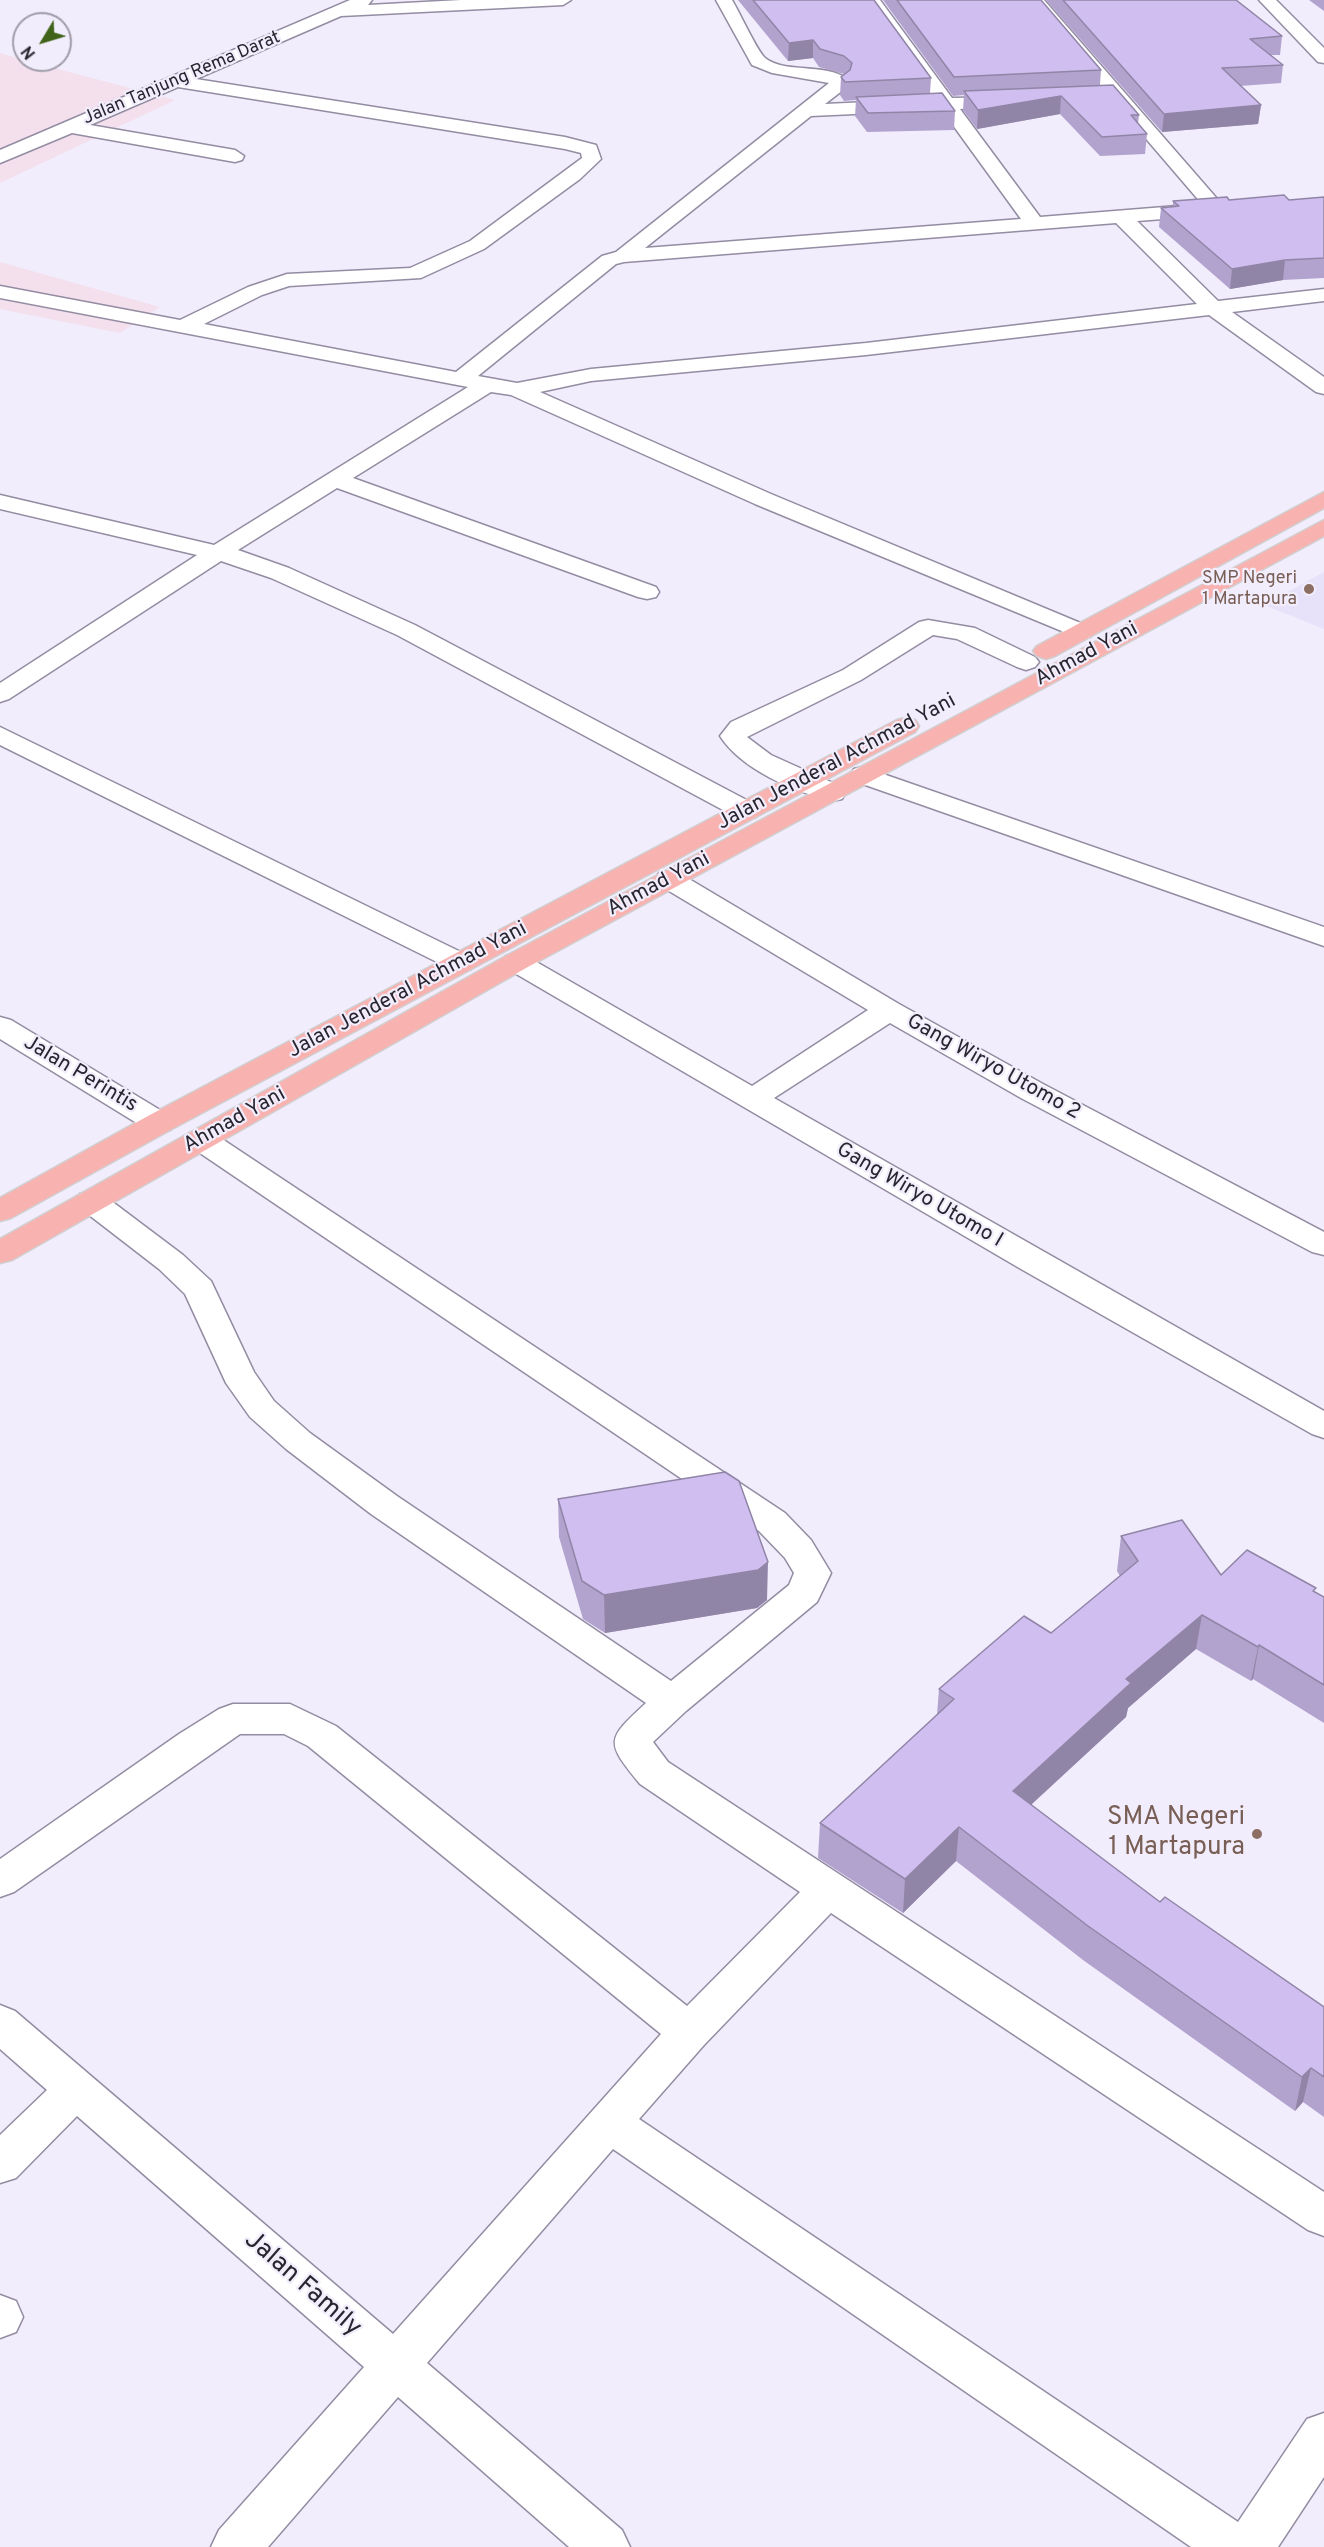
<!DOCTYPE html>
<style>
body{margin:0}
#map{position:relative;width:1324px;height:2547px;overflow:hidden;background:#f1edfc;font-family:Overpass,sans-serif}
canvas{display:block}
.north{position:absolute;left:12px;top:12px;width:60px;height:60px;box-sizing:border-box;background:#f1edfc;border:2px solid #a19daa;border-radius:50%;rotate:232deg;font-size:16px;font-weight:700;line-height:24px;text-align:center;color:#28252e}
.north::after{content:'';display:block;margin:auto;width:21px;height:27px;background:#416319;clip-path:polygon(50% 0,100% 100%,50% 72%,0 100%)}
</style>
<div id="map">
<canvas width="1324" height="2547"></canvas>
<div class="north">N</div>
</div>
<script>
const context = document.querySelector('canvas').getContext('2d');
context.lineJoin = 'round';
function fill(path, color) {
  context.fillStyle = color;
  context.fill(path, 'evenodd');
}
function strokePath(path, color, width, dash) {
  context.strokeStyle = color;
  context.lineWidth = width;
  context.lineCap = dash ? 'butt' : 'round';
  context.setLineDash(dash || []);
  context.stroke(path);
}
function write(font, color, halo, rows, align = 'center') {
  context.font = font + ' Overpass,sans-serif';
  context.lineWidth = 4.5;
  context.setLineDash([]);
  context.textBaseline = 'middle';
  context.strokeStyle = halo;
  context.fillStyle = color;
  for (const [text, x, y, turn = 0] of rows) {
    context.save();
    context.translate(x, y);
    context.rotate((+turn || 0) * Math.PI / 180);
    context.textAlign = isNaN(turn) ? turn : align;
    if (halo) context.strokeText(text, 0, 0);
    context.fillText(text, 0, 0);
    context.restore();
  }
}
fill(new Path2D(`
 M0 53 24 60 175 100 0 183Z
 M0 262 160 307 120 333 0 309Z`), '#f4dfec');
fill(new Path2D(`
 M1324 572V629L1264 605Z`), '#e8e1fa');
const minor = new Path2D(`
 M350 0H372L368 5 461 0H571L563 5 341 16 196 79 565 137 596 145 601 159 580 179 484 249 421 278 289 286 262 295 204 324 456 372 602 256 616 252 829 83 772 73 752 65 716 0H732C740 13 756 49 765 58 785 75 835 61 850 83L847 87 825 104 934 99 863 0H880L952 98 1013 97 1016 101 1013 105 1007 106 960 109 1040 217 1202 204 1027 0H1044L1226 209 1216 215 1137 221 1218 301 1324 289V301L1232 312 1324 377V394L1316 392 1209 315 866 355 591 381 540 392 771 494 1090 627 1093 632 1090 637 1081 639 755 504 511 395 491 392 353 478 656 587 659 592 656 597 647 599 638 597 337 488 238 550 289 568 415 625 756 805 760 811 756 817 746 819 736 817 397 635 271 578 221 561 9 699 0 702V683L197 555 0 509V495L214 545 468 387 0 298V286L180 320 248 287 287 274 410 268 470 241 582 158 581 153 565 149 178 87 90 125 235 150 244 156 242 160 235 162 72 133 0 163V150ZM942 110 1021 219 645 248 811 116ZM1116 223 1197 304 866 343 591 369 517 383 478 376 616 264 624 262Z
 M1259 0H1276L1324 48V63L1318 62Z
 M928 620 975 628 1035 657 1039 662 1035 667 1026 670 1017 667 957 639 933 635 861 680 747 737 771 755 842 787 845 793 842 799 832 801C793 791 742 770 720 736L731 722 843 670 919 622Z
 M0 727 471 957 476 963 471 969 461 972 451 969 0 745Z
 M863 767 1324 927V946L854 781 850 775 854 769Z
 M669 871 679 873 899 1004 1043 1084 1324 1232V1255L1312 1252 1021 1098 890 1023 774 1098 1324 1411V1438L1312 1434 1021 1269 506 968 501 962 506 956 516 953 526 956 752 1086 868 1010 659 885 655 879 659 873Z
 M0 1017 11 1020 170 1116 175 1123 170 1130 159 1132 148 1130 0 1039Z
 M202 1130 213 1133 785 1513 811 1540 831 1573 817 1602 686 1711 653 1742 668 1762 1324 2192V2236L1308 2230 831 1913 704 2045 639 2119 1238 2522 1307 2419 1324 2413V2477L1278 2547H1191L613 2149 427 2363 622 2530 630 2547H569L398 2397 268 2547H211L219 2530 364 2367 77 2116 16 2178 0 2183V2135L47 2090 0 2049V2005L15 2011 393 2334 661 2034 308 1746 284 1734H240L14 1892 0 1897V1859L179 1734 219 1709 233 1704H290L336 1726 687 2006 800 1892 640 1784C605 1741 606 1740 646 1703L371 1514 286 1449 250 1417 226 1383 185 1294 159 1269 80 1208 75 1201 80 1194 91 1191 102 1194 183 1255 211 1281 254 1372 274 1401 310 1433 397 1496 671 1681 789 1585 794 1573 785 1558 759 1531 191 1147 186 1140 191 1133Z
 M0 2295 16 2301 23 2317 16 2332 0 2338Z`);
const highway = new Path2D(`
 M1324 492V508L1055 656 1046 659 1037 656 1033 651 1037 646Z
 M1324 520V536L526 968 12 1260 0 1263V1239L506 956Z
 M906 718 915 720 919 726 915 732 170 1130 11 1218 0 1221V1198L148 1116 897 720Z`);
strokePath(minor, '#938ca2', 3);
strokePath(highway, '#d0cfd1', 3);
fill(minor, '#fff');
fill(highway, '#f8b2af');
fill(new Path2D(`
 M738 0H874L931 78 930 93 955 111 954 130 867 132 855 116 856 100 844 101 840 95 841 77 844 74 819 67 813 58 788 61Z
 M883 0H1041L1101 70 1100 85 1139 115 1138 124 1147 134 1145 154 1100 156 1060 114 977 129 963 110 964 95 953 96Z
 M1046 0H1236L1282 36 1280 55H1271L1283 65 1281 83 1240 86 1261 105 1258 124 1162 132Z
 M1309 0H1324V11Z
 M1324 197V278L1283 280 1230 289 1159 227 1161 208 1173 207V201L1229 200H1289Z
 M558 1499 767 1600 757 1608 605 1633 583 1619 559 1537Z
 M1121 1536 1221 1575 1315 1592 1324 1597V1723L1253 1679 1251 1681 1196 1649 1128 1708 1126 1717 1031 1805 1160 1902 1324 2007V2117L1303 2102 1295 2111 1083 1960 956 1861 903 1913 818 1858 820 1823 937 1715 939 1689 1051 1633 1120 1576 1117 1571Z`), '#b2a3ce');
fill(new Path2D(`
 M813 40V58L788 61 789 43Z
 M1061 96 1060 114 977 129 978 110Z
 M1261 105 1258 124 1162 132 1164 114Z
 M1285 260 1283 280 1230 289 1232 269Z
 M768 1562 767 1600 757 1608 605 1633 604 1595Z
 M1202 1615 1196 1649 1128 1708 1126 1717 1009 1825 1013 1791 1126 1679Z
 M1259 1645 1253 1679 1251 1681 1258 1647Z
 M959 1827 956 1861 903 1913 905 1879Z
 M1311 2068 1303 2102 1295 2111 1302 2077Z`), '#9185a7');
const building = new Path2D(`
 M753 0H874L931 78 845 82 841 77 850 70 852 63 844 56 820 49 813 40 789 43Z
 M897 0H1041L1101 70 954 77Z
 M1063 0H1236L1282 36 1250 39 1283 65 1222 68 1261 105 1164 114Z
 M1113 85 1139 115H1131L1147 134 1102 137 1061 96 978 110 964 91Z
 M942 93 955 111 868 113 856 97Z
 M1284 195 1289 200 1324 197V258L1285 260 1232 269 1161 208 1179 206 1173 201 1227 197 1229 200Z
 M725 1472 739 1481 768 1562 758 1570 604 1595 582 1581 558 1499Z
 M1182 1520 1221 1575 1247 1550 1316 1588 1313 1591 1324 1597V1685L1259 1645 1258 1647 1202 1615 1126 1679 1131 1683 1013 1791 1160 1902 1165 1897 1324 2007V2077L1311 2068 1302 2077 1088 1926 959 1827 905 1879 820 1823 954 1699 939 1689 1024 1616 1051 1633 1138 1561 1121 1536Z`);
fill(building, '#cfbeef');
strokePath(building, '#9185a7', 1.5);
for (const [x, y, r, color] of [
 [1309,589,6,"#8d6e63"],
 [1257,1834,6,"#8d6e63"]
]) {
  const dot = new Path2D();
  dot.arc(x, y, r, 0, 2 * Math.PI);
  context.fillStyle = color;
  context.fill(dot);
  strokePath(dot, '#f1edfc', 2);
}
write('18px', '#28252e', '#f1edfc', [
 ["Jalan Tanjung Rema Darat",182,79,-23]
]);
write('18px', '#785e54', '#f1edfc', [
 ["SMP Negeri",1297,579],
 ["1 Martapura",1297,600]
], 'right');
write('21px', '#28252e', '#f1edfc', [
 ["Ahmad Yani",1087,655,-28],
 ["Jalan Jenderal Achmad Yani",837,763,-28],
 ["Ahmad Yani",659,885,-28],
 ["Jalan Jenderal Achmad Yani",408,991,-28],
 ["Gang Wiryo Utomo 2",993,1068,29],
 ["Jalan Perintis",80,1075,31],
 ["Ahmad Yani",235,1121,-29],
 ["Gang Wiryo Utomo I",919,1196,30]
]);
write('26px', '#785e54', '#f1edfc', [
 ["SMA Negeri",1245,1819],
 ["1 Martapura",1245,1849]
], 'right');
write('26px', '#28252e', '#f1edfc', [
 ["Jalan Family",302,2285,41]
]);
</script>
